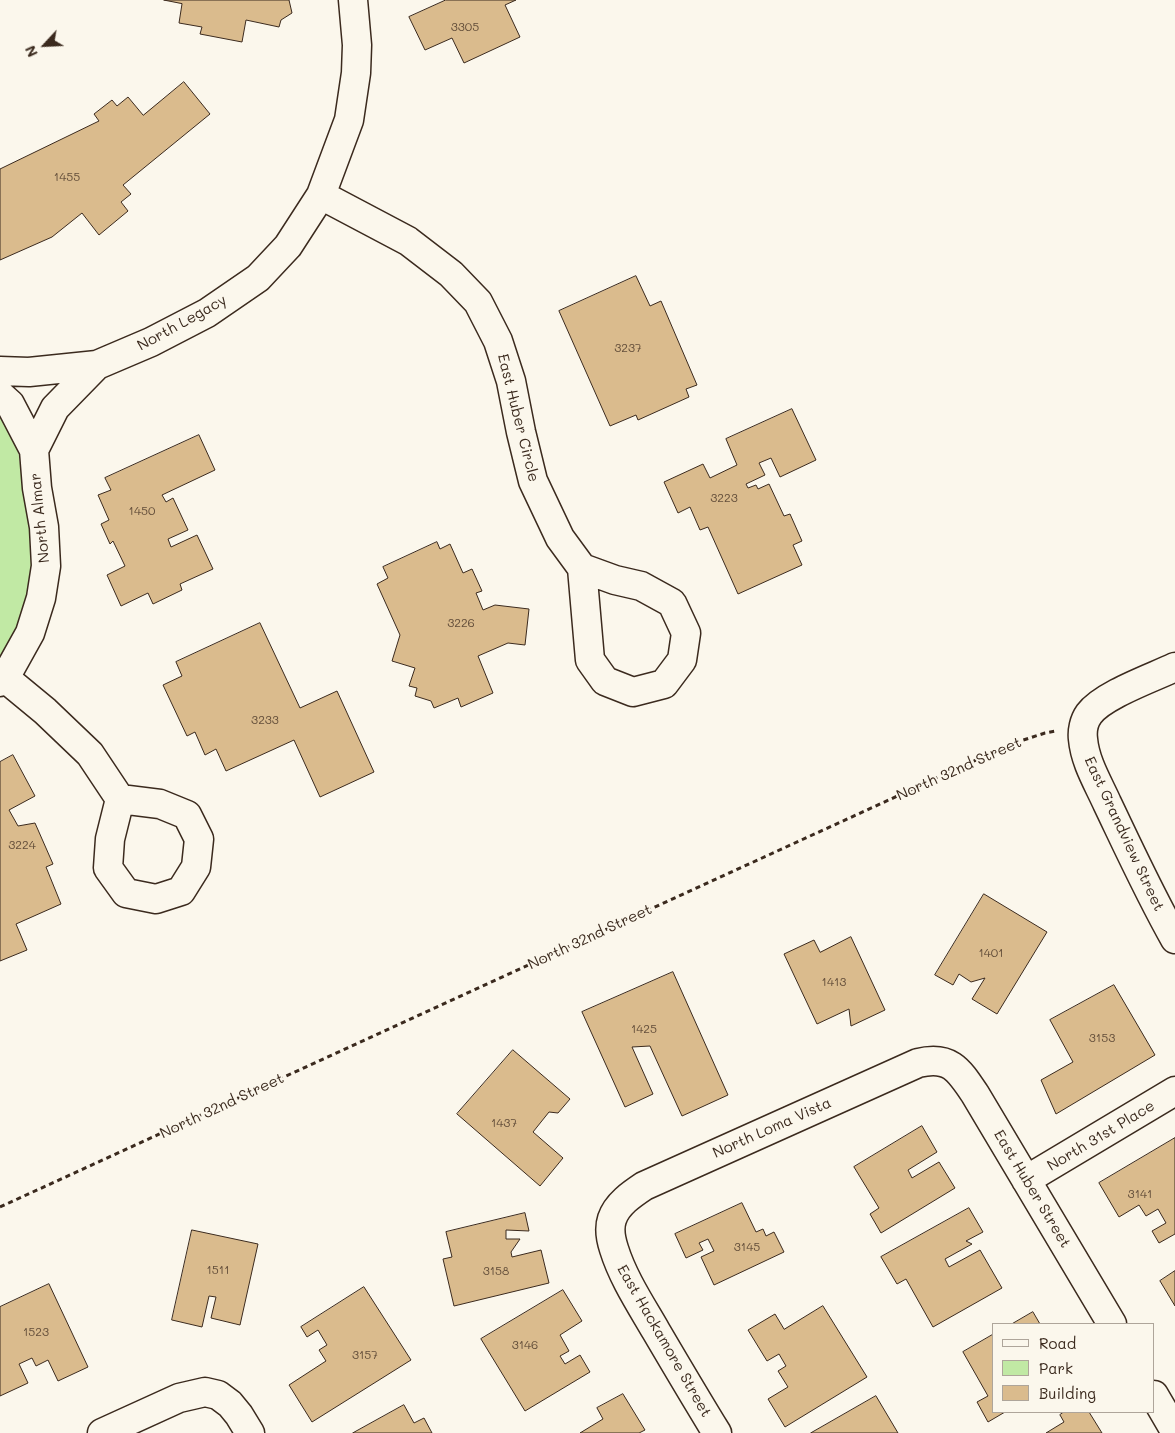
<!DOCTYPE html>
<style>
body{margin:0}
#map{position:relative;width:1175px;height:1433px;overflow:hidden;background:#fbf7ec;font-family:Mali,sans-serif}
canvas{display:block}
.legend{position:absolute;left:992px;top:1323px;width:162px;height:90px;box-sizing:border-box;background:#fbf7ec;border:1px solid #aea59a;margin:0;padding:6px 9px;list-style:none;font-size:15px;color:#3b2a1e}
.legend li{display:flex;align-items:center;gap:10px;height:25px}
.legend b{width:25px;border:1px solid #aea59a}
.north{position:absolute;left:20px;top:20px;width:50px;height:50px;-webkit-text-stroke:4px #fbf7ec;paint-order:stroke;rotate:245deg;font-size:14px;font-weight:700;line-height:20px;text-align:center;color:#3b2a1e}
.north::after{content:'';display:block;margin:auto;width:18px;height:22px;background:#3b2a1e;clip-path:polygon(50% 0,100% 100%,50% 72%,0 100%)}
</style>
<div id="map">
<canvas width="1175" height="1433"></canvas>
<ul class="legend">
<li><b style="height:6px;background:#fbf7ec"></b>Road</li>
<li><b style="height:14px;background:#c1e9a4"></b>Park</li>
<li><b style="height:14px;background:#dabb8d"></b>Building</li>
</ul>
<div class="north">N</div>
</div>
<script>
const context = document.querySelector('canvas').getContext('2d');
context.lineJoin = 'round';
function fill(path, color) {
  context.fillStyle = color;
  context.fill(path, 'evenodd');
}
function strokePath(path, color, width, dash) {
  context.strokeStyle = color;
  context.lineWidth = width;
  context.lineCap = dash ? 'butt' : 'round';
  context.setLineDash(dash || []);
  context.stroke(path);
}
function write(font, color, halo, rows, align = 'center') {
  context.font = font + ' Mali,sans-serif';
  context.lineWidth = 4;
  context.setLineDash([]);
  context.textBaseline = 'middle';
  context.strokeStyle = halo;
  context.fillStyle = color;
  for (const [text, x, y, turn = 0] of rows) {
    context.save();
    context.translate(x, y);
    context.rotate((+turn || 0) * Math.PI / 180);
    context.textAlign = isNaN(turn) ? turn : align;
    if (halo) context.strokeText(text, 0, 0);
    context.fillText(text, 0, 0);
    context.restore();
  }
}
fill(new Path2D(`
 M0 416 6 422 18 450 33 554 32 578 23 612 11 642 0 656Z`), '#c1e9a4');
const building = new Path2D(`
 M164 0H289L292 13 281 20 279 27 246 20 242 42 200 34 202 27 179 23 182 4Z
 M446 0H516L505 5 520 37 464 63 452 38 425 50 409 17Z
 M184 82 210 114 123 185 131 194 121 202 128 211 99 235 82 213 52 237 0 260V169L99 121 94 114 112 100 117 106 128 97 143 115Z
 M636 276 650 306 661 301 697 385 686 389 689 397 638 420 636 415 610 426 559 311Z
 M792 409 816 460 780 477 771 458 759 463 765 475 746 484 748 488 756 485 758 489 769 484 784 516 790 514 802 541 793 545 802 565 738 594 708 527 700 530 690 507 678 513 664 482 703 464 710 478 737 465 726 439Z
 M199 435 215 470 162 495 166 502 173 498 188 530 168 539 171 547 197 535 213 569 180 584 182 590 153 604 148 593 121 606 107 575 125 566 113 541 110 544 101 524 109 520 98 495 111 490 105 478Z
 M437 542 440 549 450 544 463 573 472 569 482 591 476 593 483 610 495 605 529 609 525 645 508 643 478 656 493 693 461 707 458 698 434 708 431 701 415 696 417 688 409 686 415 668 392 661 400 635 377 584 388 578 383 567Z
 M260 623 300 708 337 691 374 772 320 797 294 740 226 771 216 749 205 755 195 732 187 736 163 685 182 676 176 662Z
 M13 755 35 796 9 810 18 826 35 823 53 864 46 867 61 904 16 924 27 950 0 961V762Z
 M984 894 1047 932 997 1014 972 999 985 978 971 982 959 974 953 985 935 975Z
 M851 937 885 1010 851 1026 849 1009 817 1024 784 954 814 940 820 952Z
 M673 972 728 1095 682 1116 650 1046 632 1047 653 1094 625 1107 582 1012Z
 M1114 985 1155 1055 1056 1114 1041 1080 1073 1062 1050 1020Z
 M513 1050 570 1099 558 1113 549 1112 533 1132 563 1158 540 1186 457 1114Z
 M922 1126 937 1152 908 1170 912 1178 939 1162 955 1188 881 1233 870 1214 879 1208 854 1167Z
 M1175 1138V1234L1159 1243 1152 1231 1166 1223 1158 1209 1146 1216 1139 1205 1119 1217 1099 1183Z
 M742 1203 756 1232 763 1229 766 1236 774 1232 784 1252 714 1285 701 1257 714 1251 708 1239 699 1243 703 1250 686 1258 675 1234Z
 M969 1208 983 1232 966 1241 972 1244 945 1259 949 1267 980 1250 1002 1288 933 1327 906 1279 897 1284 881 1257Z
 M525 1213 529 1231 506 1230V1239H520L511 1252 512 1257 541 1250 549 1283 454 1306 443 1259 452 1257 446 1232Z
 M192 1230 258 1244 240 1325 211 1318 216 1297 209 1296 202 1327 172 1320Z
 M1175 1271V1306L1160 1281Z
 M49 1284 88 1367 58 1381 48 1360 36 1366 32 1358 19 1364 28 1383 0 1396V1307Z
 M364 1287 411 1360 312 1422 289 1385 326 1361 319 1350 327 1345 318 1330 307 1337 301 1327Z
 M563 1290 582 1321 560 1335 569 1351 560 1356 565 1364 580 1355 590 1372 525 1411 481 1339Z
 M823 1306 867 1377 785 1427 768 1399 788 1387 778 1371 786 1366 779 1354 767 1361 748 1330 775 1314 784 1329Z
 M1033 1312 1040 1324H1012Z
 M994 1334V1412H1005L988 1422 977 1402 988 1396 963 1352Z
 M623 1394 645 1430 639 1433H580L603 1419 597 1408Z
 M876 1396 898 1433H811Z
 M404 1405 414 1423 424 1418 432 1433H353Z
 M1064 1412H1089L1102 1433H1046L1064 1422 1060 1415Z`);
fill(building, '#dabb8d');
strokePath(building, '#3b2a1e', 1);
const minor = new Path2D(`
 M321 195 408 241 451 274 478 302 498 341 511 381 521 432 533 481 560 538 582 568 590 660 605 681 633 692 664 684 682 660 686 633 672 603 641 586 615 580 582 568
 M0 371 29 372 97 365 151 342 207 313 258 278 288 246 321 195 349 120 356 73 357 45 353 0
 M0 395 10 404 34 450
 M1175 667C1152 678 1103 695 1089 714 1084 721 1082 731 1083 739 1085 762 1098 783 1107 803 1129 849 1150 895 1175 939
 M5 678 45 711 90 754 120 799 110 839 108 868 126 893 156 899 181 891 196 867 199 839 187 815 160 804 120 799
 M0 682 5 678 30 633 41 598 46 566 44 527 37 488 34 450 55 408 97 365
 M1026 1180 1175 1091
 M1154 1395 1175 1431
 M102 1433 179 1398 205 1392 218 1395 230 1404 239 1415 250 1433
 M717 1433C696 1399 676 1365 656 1331 641 1305 623 1278 614 1249 611 1240 609 1228 612 1219 617 1204 632 1194 644 1186L918 1063C950 1055 959 1070 975 1094L1112 1324`);
strokePath(minor, '#3b2a1e', 31);
strokePath(new Path2D(`
 M0 1207 1011 744 1045 733 1056 731`), '#3b2a1e', 3, [5, 4]);
strokePath(minor, '#fbf7ec', 28);
write('12px', '#634e3a', null, [
 ["3305",465,27],
 ["1455",67,177],
 ["3237",628,348],
 ["3223",724,498],
 ["1450",142,511],
 ["3226",461,623],
 ["3233",265,720],
 ["3224",22,845],
 ["1401",991,953],
 ["1413",834,982],
 ["1425",644,1029],
 ["3153",1102,1038],
 ["1437",504,1123],
 ["3141",1140,1194],
 ["3145",747,1247],
 ["1511",218,1270],
 ["3158",496,1271],
 ["1523",36,1332],
 ["3146",525,1345],
 ["3157",365,1355]
]);
write('15px', '#3b2a1e', '#fbf7ec', [
 ["North Legacy",182,323,-29],
 ["East Huber Circle",518,418,76],
 ["North Almar",40,518,-96],
 ["North 32nd Street",959,769,-24],
 ["East Grandview Street",1124,834,65],
 ["North 32nd Street",590,937,-25],
 ["North 32nd Street",222,1106,-25],
 ["North Loma Vista",772,1128,-24],
 ["North 31st Place",1101,1136,-31],
 ["East Huber Street",1032,1189,59],
 ["East Hackamore Street",664,1341,60]
]);
</script>
